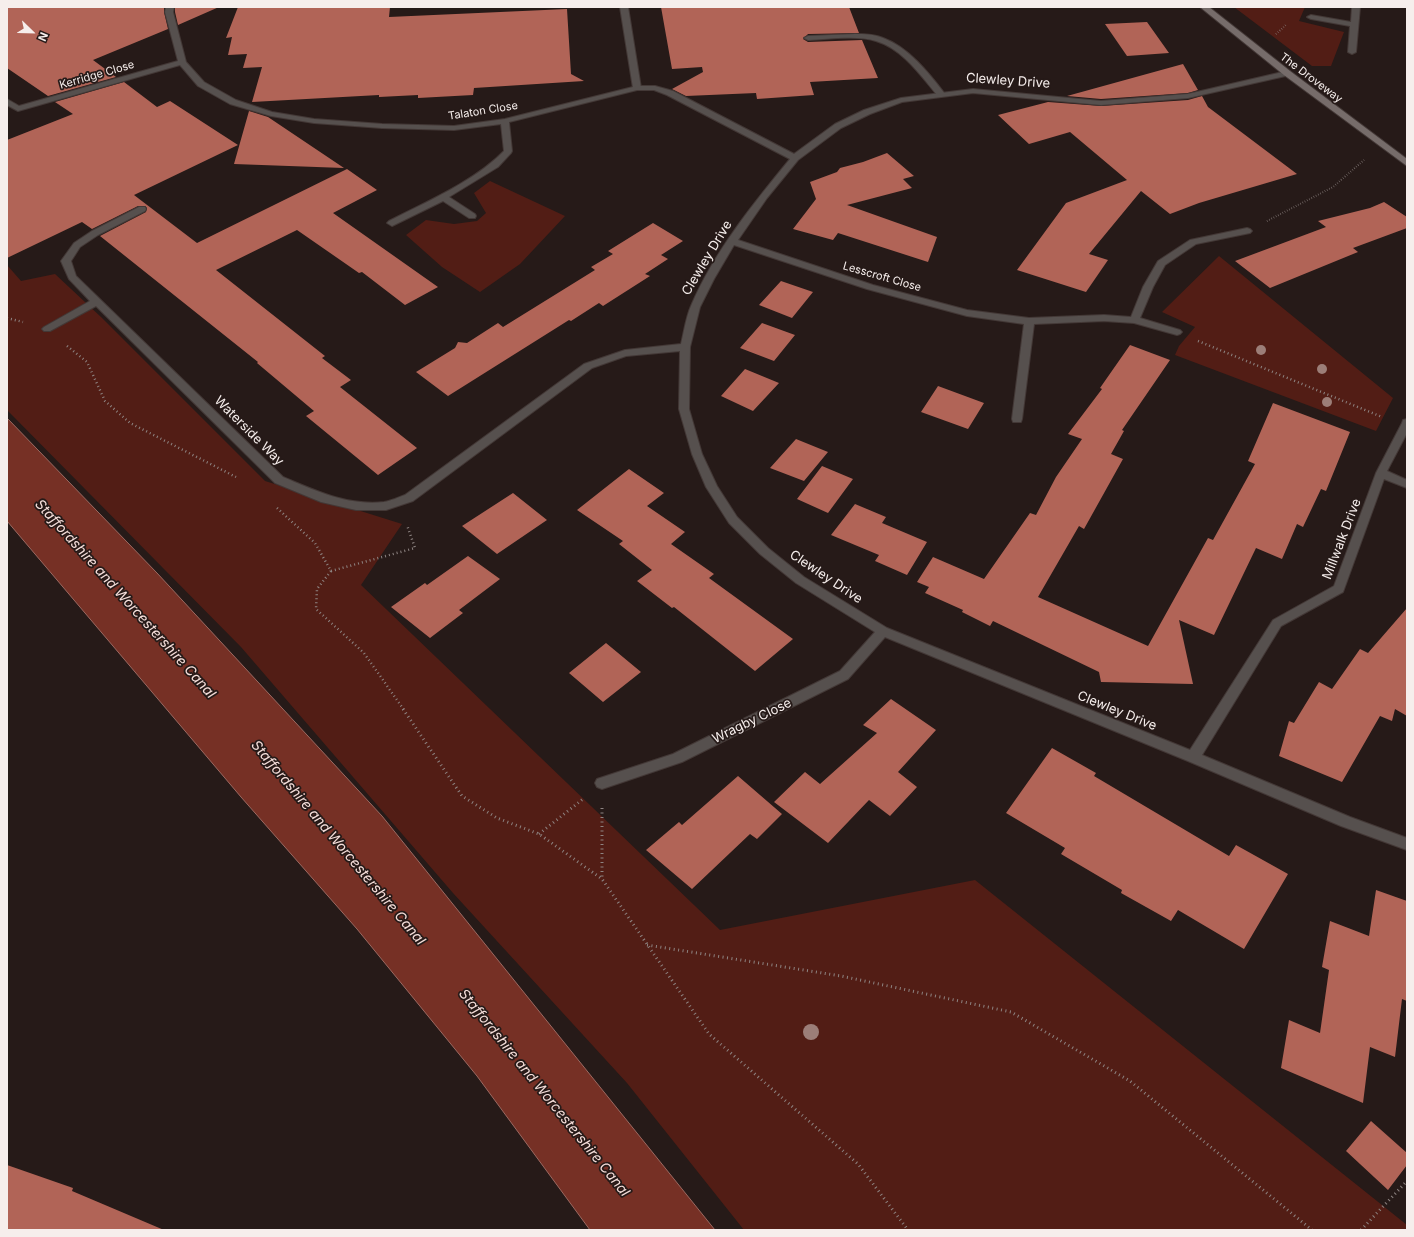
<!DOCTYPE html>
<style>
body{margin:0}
#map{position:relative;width:1414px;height:1237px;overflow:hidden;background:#261a18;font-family:Inter,sans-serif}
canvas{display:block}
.frame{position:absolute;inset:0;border:8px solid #f6eeec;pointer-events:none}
.north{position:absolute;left:12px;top:12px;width:40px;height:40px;-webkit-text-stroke:3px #261a18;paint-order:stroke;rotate:113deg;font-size:11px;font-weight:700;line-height:16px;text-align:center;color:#f6eeec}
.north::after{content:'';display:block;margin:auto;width:14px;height:18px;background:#f6eeec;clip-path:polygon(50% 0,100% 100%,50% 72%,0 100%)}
</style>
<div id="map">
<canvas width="1414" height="1237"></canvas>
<div class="frame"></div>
<div class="north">N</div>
</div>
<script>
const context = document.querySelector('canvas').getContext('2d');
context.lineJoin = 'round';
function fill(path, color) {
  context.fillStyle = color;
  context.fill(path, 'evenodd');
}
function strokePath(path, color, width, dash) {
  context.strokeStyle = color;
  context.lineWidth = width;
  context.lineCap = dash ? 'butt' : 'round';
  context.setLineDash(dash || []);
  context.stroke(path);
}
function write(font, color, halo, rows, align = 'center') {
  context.font = font + ' Inter,sans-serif';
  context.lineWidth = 3.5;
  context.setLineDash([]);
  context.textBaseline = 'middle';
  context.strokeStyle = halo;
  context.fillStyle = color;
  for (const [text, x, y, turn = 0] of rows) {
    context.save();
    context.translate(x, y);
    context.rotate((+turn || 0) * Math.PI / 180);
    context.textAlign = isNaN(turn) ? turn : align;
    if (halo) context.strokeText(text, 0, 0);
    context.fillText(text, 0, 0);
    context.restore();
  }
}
fill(new Path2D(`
 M1234 7H1305L1299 21 1344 32 1331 66H1312Z
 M490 181 565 216 520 264 480 292 442 267 406 235 426 220 454 224 477 221 486 213 474 193Z
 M1219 256 1393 398 1376 431 1175 355 1179 346 1195 327 1162 312Z
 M7 265 21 281 55 274 101 317 265 481 402 524 361 585 720 930 975 880 1407 1225V1230H744L627 1083 453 893 241 647 7 410Z`), '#521d15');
const water = new Path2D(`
 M7 418 157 573 382 816 715 1230H590L477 1076 357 929 241 797 7 521Z`);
fill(water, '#763025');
strokePath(water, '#9c6961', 1);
fill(new Path2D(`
 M7 7H164V12L168 29 93 60 116 77 48 96 7 68Z
 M175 7H219L178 25 175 12Z
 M238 7H390L389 17 567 9 571 74 584 81 474 88 473 95 418 98V95L379 97V95L252 102 262 67 243 68 247 54 228 55 232 37 226 38Z
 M661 7H849L859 33 808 34 803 39 808 42 862 40 878 78 810 82 814 95 757 99 756 93 686 96 672 89 703 72 702 67 672 69Z
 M1147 22 1169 53 1127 56 1105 24Z
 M1183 64 1198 90 1188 93 1101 99 1067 96Z
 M124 82 157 107 170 101 238 145 134 195 197 243 347 169 377 190 333 213 438 287 405 305 362 272 359 273 297 230 216 270 325 356 322 358 351 380 340 387 417 448 378 475 306 416 314 411 257 363 258 362 100 236 146 212 147 208 145 206H138L92 229 82 222 7 258V140L73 114 55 102Z
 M1202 96 1208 107 1297 174 1199 203 1170 214 1141 191 1089 254 1108 260 1086 292 1017 270 1066 203 1127 180 1070 132 1029 144 998 115 1048 102 1101 106 1188 100Z
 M249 111 268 117 344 168 234 164Z
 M887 153 914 176 903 179 912 188 847 205 937 237 928 262 838 233 833 240 793 229 816 199 810 182 837 172 840 168 863 162Z
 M1384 202 1407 217V228L1353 248 1358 252 1270 288 1235 261 1326 227 1318 221 1370 208Z
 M653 223 683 241 661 255 668 259 645 274 650 276 603 306 599 303 571 321 569 320 448 396 416 372 455 348 458 342 467 343 498 323 503 327 595 270 591 267 613 254 608 251Z
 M781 281 813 292 792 318 759 305Z
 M762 323 795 335 774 361 740 348Z
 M1130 345 1170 360 1122 430 1124 431 1111 454 1123 459 1084 529 1079 526 1038 597 1148 646 1208 538 1213 540 1255 464 1248 461 1273 403 1350 432 1326 491 1321 489 1303 527 1297 524 1282 559 1256 548 1214 635 1179 620 1193 684 1101 682 1099 672 993 621 990 626 962 612 963 610 925 593 929 587 917 582 933 557 984 579 1030 513 1036 515 1056 477 1082 439 1068 434 1102 389 1100 388Z
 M745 369 779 383 753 411 721 396Z
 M938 386 984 403 968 429 921 412Z
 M796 439 828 452 804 481 770 468Z
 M822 466 853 479 828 513 797 499Z
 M629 469 664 493 647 506 685 532 671 544 714 574 709 578 793 639 755 671 674 607 672 608 637 581 652 570 619 544 623 541 577 510Z
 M513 493 547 520 497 554 462 526Z
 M855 504 886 517 882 523 927 542 907 575 875 561 879 555 831 535Z
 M468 556 500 579 459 610 463 613 430 638 391 607 425 583 427 585Z
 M1407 608V716L1395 709 1392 721 1380 716 1342 782 1279 756 1289 721 1294 723 1319 682 1332 689 1360 649 1368 653Z
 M606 643 641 672 603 702 569 673Z
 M891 699 936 730 898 772 917 787 890 816 869 800 828 843 774 802 805 772 820 784 877 733 863 725Z
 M1052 748 1096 773 1094 776 1229 856 1236 845 1288 874 1244 949 1178 910 1171 921 1121 893 1122 890 1061 854 1065 848 1006 813Z
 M738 776 782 814 757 839 750 834 692 889 646 850 679 822 682 825Z
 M1376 890 1407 901V1001L1402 999 1395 1057 1370 1047 1363 1103 1281 1068 1289 1020 1320 1033 1329 970 1322 967 1330 921 1369 936Z
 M1371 1121 1407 1153V1165L1388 1190 1346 1151Z
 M7 1165 73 1188 72 1191 164 1230H7Z`), '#b16457');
const lane = new Path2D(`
 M620 7H628L641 88 637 90 633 88Z
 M855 34C864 34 874 34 883 38 908 47 929 73 945 94L944 96H938C921 76 903 49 876 41 858 35 828 39 808 40L804 38 808 36Z`);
const street = new Path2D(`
 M166 7H174L173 12 186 62 204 82 236 100 272 112 314 119 382 124 454 126 505 119 637 86H655L673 91 794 154 835 124 864 110 901 98 973 89 1101 101 1188 94 1287 71H1290V75L1188 98 1101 105 973 93 902 102 870 114 841 128 798 160 767 198 738 240 873 285 967 310 1029 318 1104 315 1131 317 1143 287 1158 261 1190 240 1247 228 1250 229 1252 231 1250 233 1196 244 1165 265 1153 287 1140 318 1180 330 1182 332 1180 334 1177 335 1134 323 1104 321 1034 324 1022 419 1021 422H1013L1012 419 1024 324 967 316 867 289 734 245 714 279 700 307 690 347 689 409 702 454 717 486 737 517 768 548 804 577 887 628 1190 750 1273 620 1334 586 1376 473 1402 423 1403 420 1407 419V433L1387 471 1407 480V488L1384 479 1343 592 1281 626 1202 755 1350 817 1407 838V850L1341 826 1188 761 885 637 848 679 682 762 602 789 597 787 595 783 597 779 673 754 840 671 875 632 796 583 760 554 729 523 706 487 692 454 679 409 680 351 626 356 592 368 413 501 386 510H356L321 502 275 483 96 306 50 331H44L42 329 44 327 90 301 69 279 61 261 74 243 92 231 139 207H145L146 209 145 211 98 235 80 247 71 261 76 276 283 477C316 491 348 506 384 502 391 501 399 497 405 495L584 364 625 350 681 344C684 332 686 317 691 306 714 252 753 204 790 159L667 95 654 90H637L509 122 512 151 511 153 498 167 449 197 475 214 476 216 475 218H469L443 201 392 226 387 223 389 221C426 202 475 181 504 151L501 124 454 130 382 128 314 123 271 116 230 104 198 86 180 65 18 111 7 105V99L19 106 178 61 165 12Z
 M1352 7H1360L1356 52 1352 54 1348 52 1350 26 1311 19 1307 17 1311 15 1351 22Z`);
const secondary = new Path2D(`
 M1200 7H1209L1290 71 1407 159V166L1284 75Z`);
strokePath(lane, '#433836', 2);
strokePath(street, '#433836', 2);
strokePath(secondary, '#433836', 2);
strokePath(new Path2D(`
 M1276 34 1287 24
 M1267 221 1333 187 1364 160`), '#8e8482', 2, [0.5, 2]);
strokePath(new Path2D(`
 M7 318 23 322
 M1198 341 1382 417
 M67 346 87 362 105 401 130 423 236 477
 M277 508 315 543 331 571 317 589 316 609 364 653 404 710
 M331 571 415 548 407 525`), '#8e8482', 2.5, [1, 3]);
strokePath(new Path2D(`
 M403 709 462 796 497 818 539 834 602 879 709 1034 858 1164 908 1230
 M602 808V879
 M539 834 583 799
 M647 945 841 976 1011 1012 1130 1081 1312 1230
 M1361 1230 1407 1181`), '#8e8482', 3, [1, 3.5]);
fill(lane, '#56504e');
fill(street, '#56504e');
fill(secondary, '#766c6a');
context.fillStyle = '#9c7e78';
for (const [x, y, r] of [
 [1261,350,5],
 [1322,369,5],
 [1327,402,5],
 [811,1032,8]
]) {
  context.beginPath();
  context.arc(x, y, r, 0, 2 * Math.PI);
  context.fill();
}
write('11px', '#f6eeec', '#261a18', [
 ["Kerridge Close",97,75,-16],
 ["The Droveway",1311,78,37],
 ["Talaton Close",483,111,-9],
 ["Lesscroft Close",882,277,16]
]);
write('13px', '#f6eeec', '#261a18', [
 ["Clewley Drive",1008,81,4],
 ["Clewley Drive",707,258,-59],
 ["Waterside Way",249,431,45],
 ["Millwalk Drive",1342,539,-69],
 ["Clewley Drive",826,577,34],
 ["Clewley Drive",1117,711,22],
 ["Wragby Close",752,721,-26]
]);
write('italic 14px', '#f5deda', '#261a18', [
 ["Staffordshire and Worcestershire Canal",125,599,48],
 ["Staffordshire and Worcestershire Canal",338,843,50],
 ["Staffordshire and Worcestershire Canal",544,1093,51]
]);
</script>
